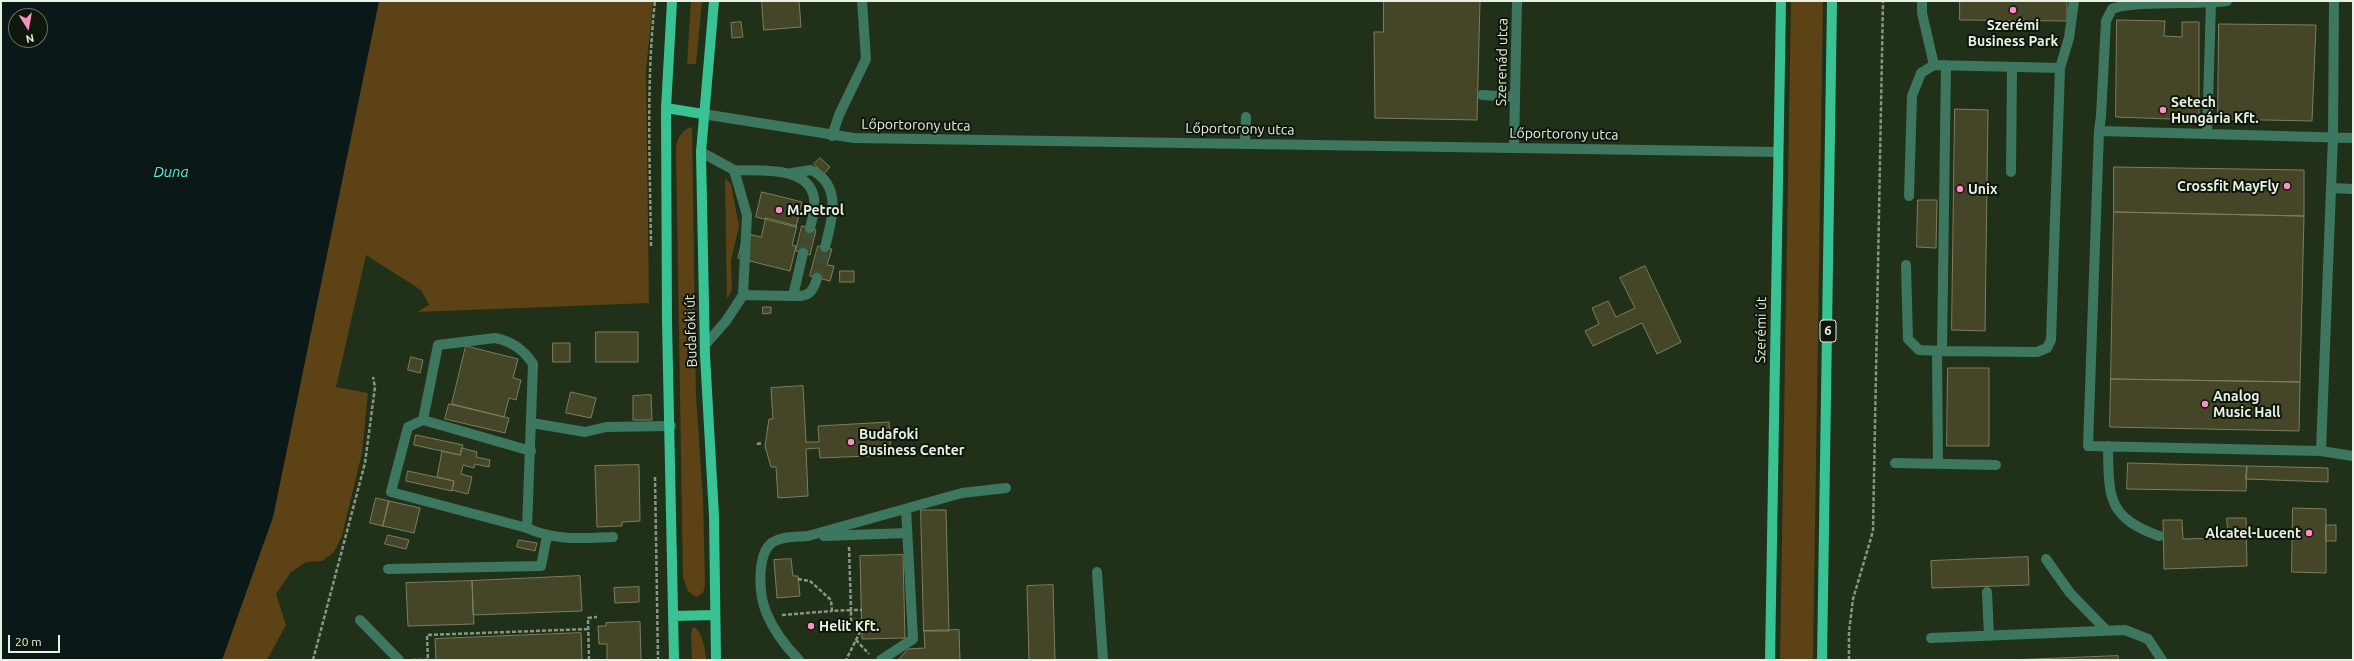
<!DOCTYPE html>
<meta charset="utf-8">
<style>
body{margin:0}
#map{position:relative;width:2354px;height:661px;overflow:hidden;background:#213019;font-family:Ubuntu,sans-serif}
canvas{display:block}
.frame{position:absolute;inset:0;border:2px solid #e7f1e3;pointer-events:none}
.north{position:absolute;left:8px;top:8px;width:40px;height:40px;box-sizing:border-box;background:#0f160c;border:1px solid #656e62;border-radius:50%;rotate:169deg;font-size:11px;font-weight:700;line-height:16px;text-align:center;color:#e7f1e3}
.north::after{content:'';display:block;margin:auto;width:14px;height:18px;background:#fb8fc5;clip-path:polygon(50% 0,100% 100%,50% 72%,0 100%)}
.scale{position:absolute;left:8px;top:635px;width:52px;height:18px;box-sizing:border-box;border:2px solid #e7f1e3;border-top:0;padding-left:5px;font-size:12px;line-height:14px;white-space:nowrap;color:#e7f1e3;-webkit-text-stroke:3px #0f160c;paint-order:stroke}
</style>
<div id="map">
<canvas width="2354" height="661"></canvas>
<div class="frame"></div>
<div class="north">N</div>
<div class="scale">20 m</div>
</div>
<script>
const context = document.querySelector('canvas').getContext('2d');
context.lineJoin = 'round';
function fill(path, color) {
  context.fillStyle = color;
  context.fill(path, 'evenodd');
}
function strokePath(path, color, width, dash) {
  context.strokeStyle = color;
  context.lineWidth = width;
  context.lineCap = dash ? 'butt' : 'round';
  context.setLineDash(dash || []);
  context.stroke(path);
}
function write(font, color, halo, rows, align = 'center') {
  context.font = font + ' Ubuntu,sans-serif';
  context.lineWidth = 4;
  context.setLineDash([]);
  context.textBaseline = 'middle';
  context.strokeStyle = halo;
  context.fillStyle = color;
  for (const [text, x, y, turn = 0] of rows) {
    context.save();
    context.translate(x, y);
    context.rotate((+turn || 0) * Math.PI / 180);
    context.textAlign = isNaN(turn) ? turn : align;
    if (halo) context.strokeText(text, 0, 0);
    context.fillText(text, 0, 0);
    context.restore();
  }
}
fill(new Path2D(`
 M379 1H653L646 71 649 303 417 312 429 305 421 290 366 255 336 387 368 393 362 453 342 536 334 552 322 561 306 562 291 572 276 594 286 625 267 660H222L273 517Z
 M691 1H702L696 64H687Z
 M1791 1H1823L1813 660H1780Z
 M692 127 696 396 703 498 705 585 703 593 696 597 688 591 683 577 676 148C677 139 682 129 692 127Z
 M725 178 731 184 739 226 731 260 732 290 727 299Z
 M693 627C702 629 706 651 706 660H692L691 633Z`), '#5c4215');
fill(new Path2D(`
 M1 1H379L273 517 222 660H1ZM16 16H40V40H16Z`), '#0a1818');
const building = new Path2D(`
 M762 1H799L801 27 764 30Z
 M1384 1H1480L1477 120 1375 118 1374 32H1383Z
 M1960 1H2067V21L1960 20Z
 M2117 20 2165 21 2164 36 2182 37V22H2199V120L2116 117Z
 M741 22 743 37 732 38 731 23Z
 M2219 24 2316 25 2312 121 2218 119Z
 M1955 109 1988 110 1985 331 1952 330Z
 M820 158 830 167 824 174 814 164Z
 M2114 167 2304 170V216L2114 212Z
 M762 192 802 202 796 227 756 217Z
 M1918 200H1937L1936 248 1917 247Z
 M2114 212 2304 216 2300 382 2111 379Z
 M766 218 797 226 792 245 796 246 790 271 738 258 744 233 761 237Z
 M802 226 816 230 810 255 796 251Z
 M818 246 832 249 827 265 834 266 830 281 810 276Z
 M1645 266 1681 342 1657 354 1642 323 1593 346 1585 331 1599 324 1592 308 1608 301 1616 317 1635 308 1620 278Z
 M840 271H854V282H840Z
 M763 307H771V313L763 314Z
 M596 332H638V362H596Z
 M553 343H570V362H553Z
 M466 346 518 359 513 378 521 380 516 400 509 398 504 417 452 404Z
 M411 357 423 360 420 373 408 370Z
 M1948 368H1989V446H1947Z
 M2111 379 2300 382 2299 431 2110 427Z
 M803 386 806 442H819L818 426 889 422 891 455 820 458 819 448 806 449 808 496 778 498 776 467H771L765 446 769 419H773L771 388Z
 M571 392 596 398 591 418 566 413Z
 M651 395 652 420H633V396Z
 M449 404 509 418 505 433 445 419Z
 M416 435 463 445 460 455 414 445Z
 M462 448 477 452 476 457 490 460 489 467 475 464 474 468 463 465 461 474 472 477 468 494 452 490 454 481 437 477 442 451 460 455Z
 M2128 463 2247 466 2246 491 2127 489Z
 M639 465 640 521 622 522V526L597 527 595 466Z
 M2247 466 2328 468V482L2246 479Z
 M408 471 454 481 452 491 406 481Z
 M376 498 389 501 383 526 370 523Z
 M389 501 420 508 414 533 383 526Z
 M2293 508 2326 509V573L2292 572Z
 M921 510H946L949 631H924Z
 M2227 518H2246L2247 566 2164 569 2163 520H2182L2183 539 2228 538Z
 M2326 525H2336V541H2326Z
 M388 535 409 540 406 549 385 544Z
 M519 540 537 543 535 551 517 547Z
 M903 555 905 638 862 639 860 556Z
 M2028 557 2029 585 1932 588 1931 561Z
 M791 559 793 576H798L800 596 777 598 774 560Z
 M580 576 582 611 473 615 472 581Z
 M472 581 474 624 408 626 406 583Z
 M1053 585 1055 660H1029L1027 586Z
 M639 587V602L615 603 614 588Z
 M640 622 641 660H607V644H599L598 626H606V623Z
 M959 630 960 660H898L908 649 925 648 924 631Z
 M581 633 582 660H436L435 639Z
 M2118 656V660H2010Z`);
fill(building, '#454528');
strokePath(building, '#7e7d5f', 1);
strokePath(new Path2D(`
 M803 253 810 228
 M817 278 825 247`), '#3f4d37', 10, [10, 5]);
strokePath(new Path2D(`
 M651 246C650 164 646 82 655 1
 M757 444 762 443
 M655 477 658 660
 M849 547 851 610H862
 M798 579 810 581 831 600 832 611 851 610V620H861V630L846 660
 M782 615 832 611
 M856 640 869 654
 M313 660 365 463 375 387 373 377
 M412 660H428L427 635 588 629
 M589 660 588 618 597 617
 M1849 660V632L1853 599 1873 531 1883 1`), '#899683', 2.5, [4, 2]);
strokePath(new Path2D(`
 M1922 1V13L1934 65 2060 68
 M1946 65 1942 351 2037 352 2047 348 2051 340 2060 68 2069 38 2074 1
 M1482 95 1515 97
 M703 114 854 138 1778 152
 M2099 131 2101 116 2106 21 2112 9C2135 0 2197 5 2227 1
 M2207 134 2211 3
 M832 136 839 115 866 59 862 1
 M2353 138 2099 131 2088 446 2321 451 2353 456
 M1245 143 1246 117
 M1514 147 1517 1
 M701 152 734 170 747 215 743 295 726 321 705 345
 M734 170C759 171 809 165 814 198 816 208 812 219 810 228
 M2011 172 2012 67
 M792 173 811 170C843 185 832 221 825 247
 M2331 188 2353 189
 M1909 196 1912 96 1921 73 1934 65
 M1906 265 1908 339 1919 350 1942 351
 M743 295 793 296 803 253
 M793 296C808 297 813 293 817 278
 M1937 351 1938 464
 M423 420 531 451
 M532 423 585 432 606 427 671 426
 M2108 446C2109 496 2106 517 2159 536
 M2321 451 2333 137 2334 1
 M1895 463 1996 465
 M527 528 533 364C524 350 511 341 495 338L438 345 423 420 408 427 391 492 527 528C555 541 582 538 613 537
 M824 536 907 533
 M2046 559 2070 593 2106 630
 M388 569 541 566 547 536
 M1097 572 1103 660
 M1987 592 1989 636
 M360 620 399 660
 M1931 638 2125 630 2148 639 2162 660
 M799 660C786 647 773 629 766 612 759 595 756 553 773 542 783 536 796 537 808 536L962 493 1006 488
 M881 660 913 639 906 509`), '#3d7760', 10);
strokePath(new Path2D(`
 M672 1 666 108 667 321 674 660
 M714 1 701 152 705 355 714 516 716 660
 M666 108 703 114
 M673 616 715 615
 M1770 660 1781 1
 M1822 660 1832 1`), '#39c293', 10);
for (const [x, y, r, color] of [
 [2013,10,4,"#fb8fc5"],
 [2163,110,4,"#fb8fc5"],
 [2287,186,4,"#fb8fc5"],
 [1960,189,4,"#fb8fc5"],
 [779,210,4,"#fb8fc5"],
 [2205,404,4,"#fb8fc5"],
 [851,442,4,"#fb8fc5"],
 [2309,533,4,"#fb8fc5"],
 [811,626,4,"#fb8fc5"]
]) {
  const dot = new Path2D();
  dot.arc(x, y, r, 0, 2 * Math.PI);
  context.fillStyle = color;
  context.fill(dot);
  strokePath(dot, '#0f160c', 1.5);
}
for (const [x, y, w] of [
 [1828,331,16]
]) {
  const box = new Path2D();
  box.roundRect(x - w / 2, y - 11, w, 22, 3);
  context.fillStyle = '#0f160c';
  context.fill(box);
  strokePath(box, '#e7f1e3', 1);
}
write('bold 13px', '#e7f1e3', null, [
 ["6",1828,331]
]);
write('bold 14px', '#e7f1e3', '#0f160c', [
 ["Szerémi",2013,25,"center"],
 ["Business Park",2013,41,"center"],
 ["Setech",2171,102],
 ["Hungária Kft.",2171,118],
 ["Crossfit MayFly",2279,186,"right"],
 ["Unix",1968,189],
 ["M.Petrol",787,210],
 ["Analog",2213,396],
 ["Music Hall",2213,412],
 ["Budafoki",859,434],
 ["Business Center",859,450],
 ["Alcatel-Lucent",2301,533,"right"],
 ["Helit Kft.",819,626]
], 'left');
write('14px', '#e7f1e3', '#0f160c', [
 ["Szerenád utca",1502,62,-89],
 ["Lőportorony utca",916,125,1],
 ["Lőportorony utca",1240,129,1],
 ["Lőportorony utca",1564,134,1],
 ["Szerémi út",1761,330,-89],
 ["Budafoki út",691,331,-92]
]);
write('italic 15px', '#51efef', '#0f160c', [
 ["Duna",171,172]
]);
</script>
